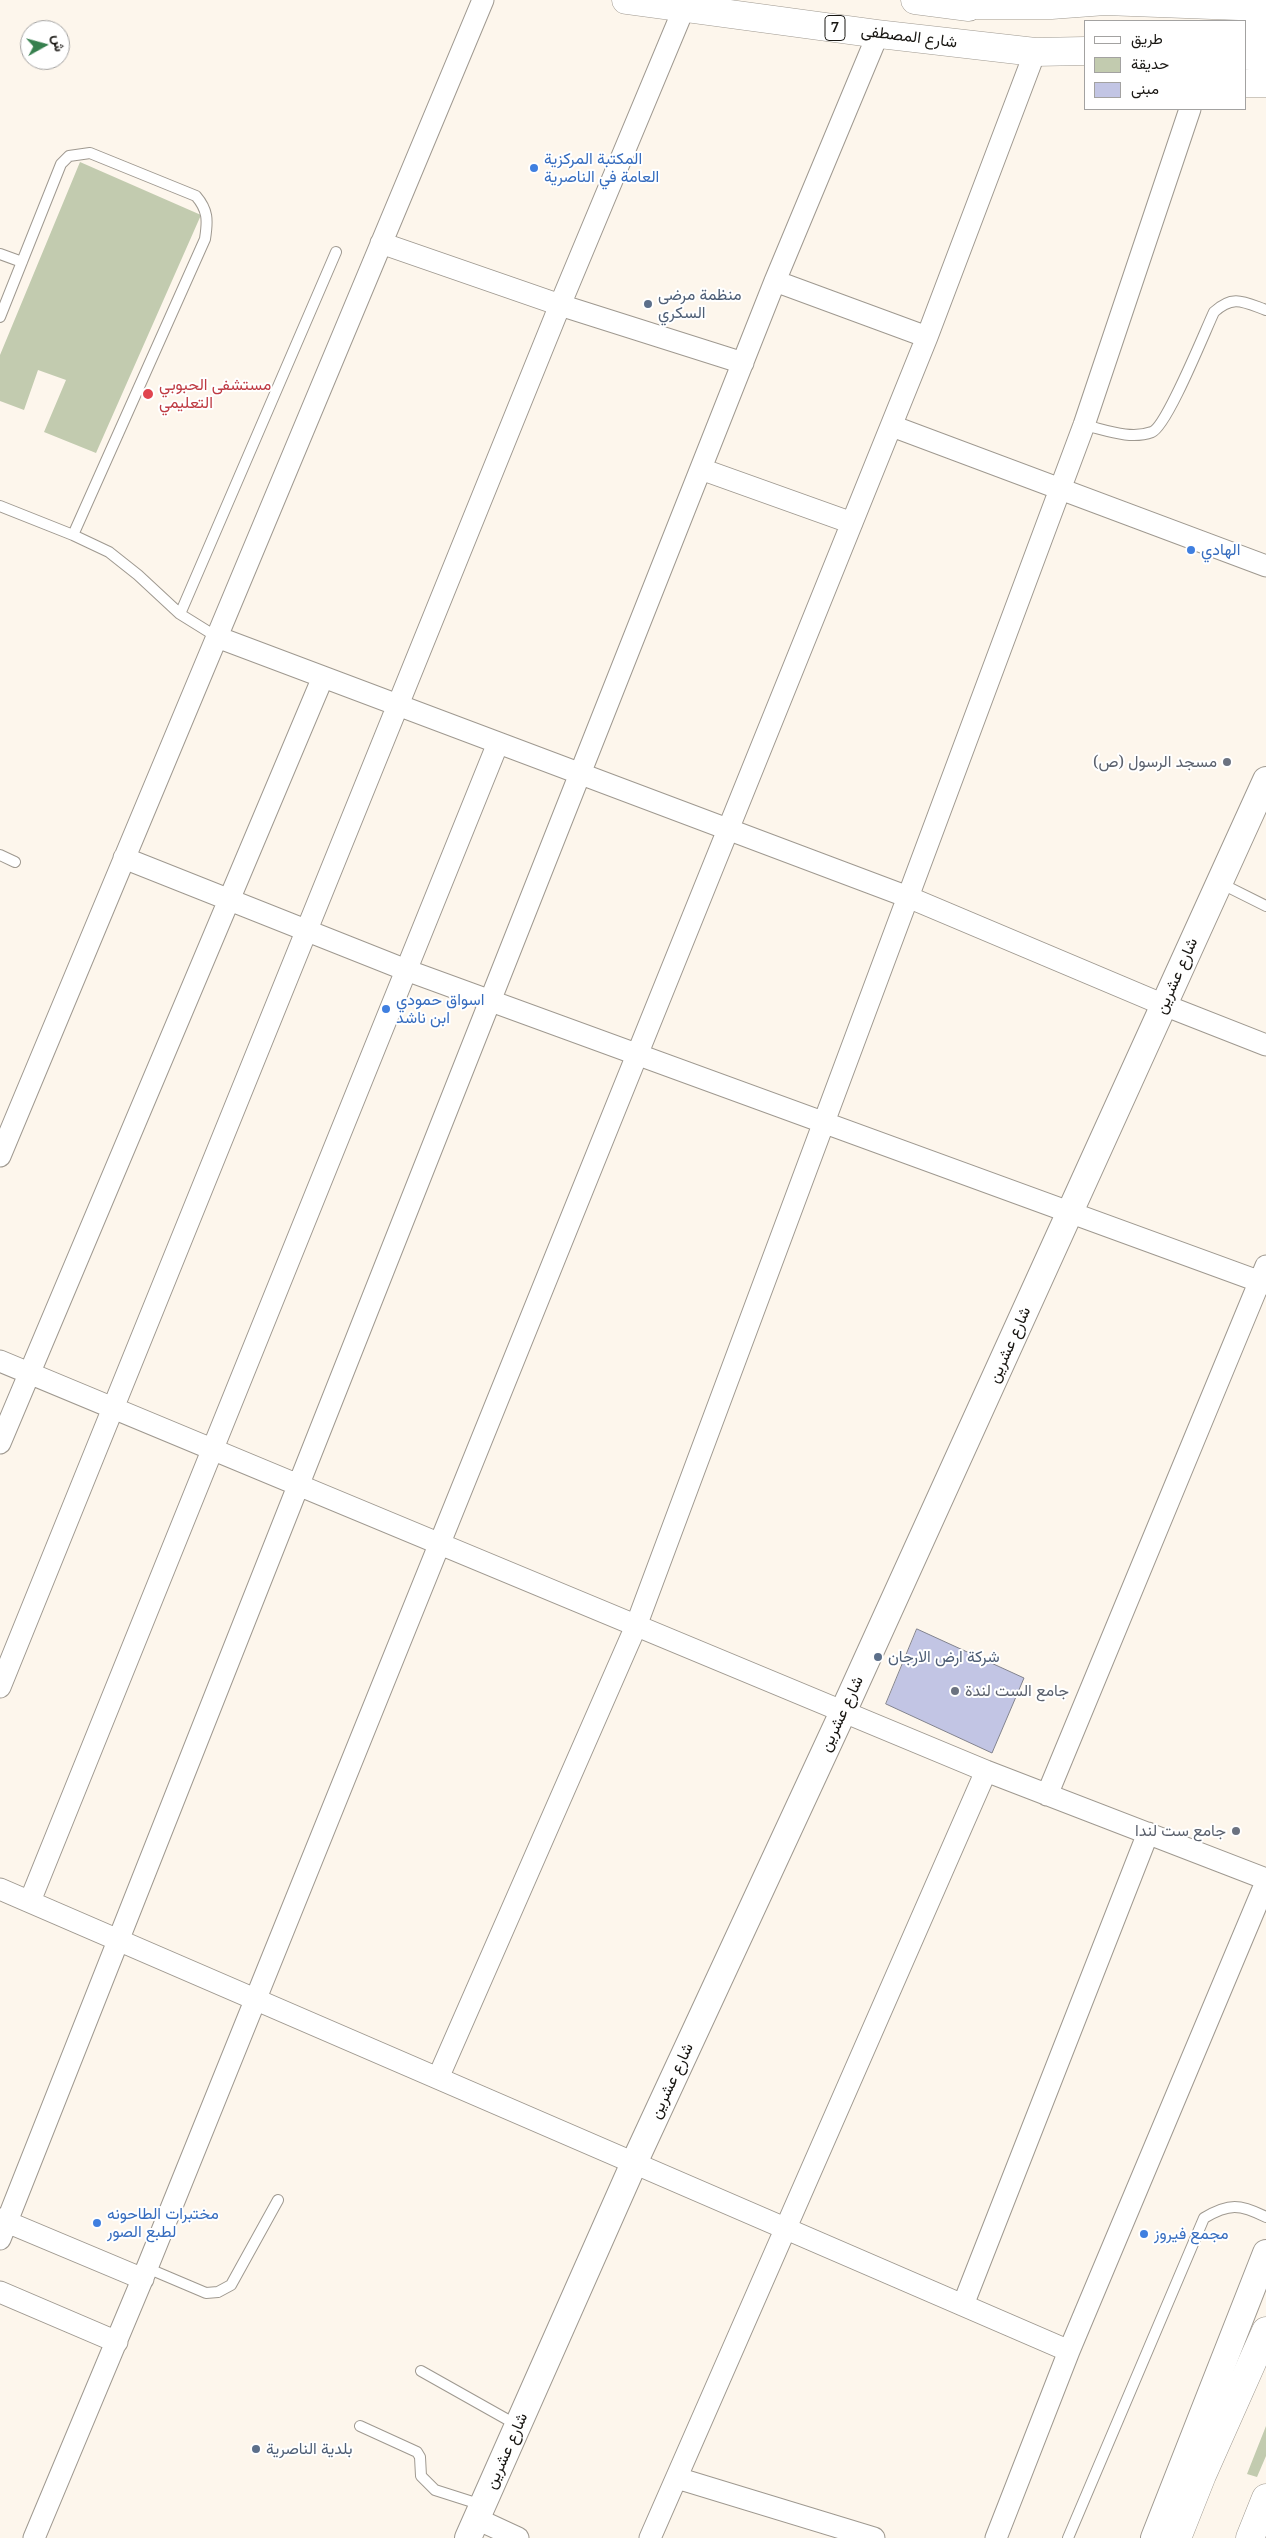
<!DOCTYPE html>
<meta charset="utf-8">
<style>
body{margin:0}
#map{position:relative;width:1266px;height:2538px;overflow:hidden;background:#fdf6ec;font-family:"Noto Serif",Vazirmatn,serif}
canvas{display:block}
.legend{position:absolute;left:1084px;top:20px;width:162px;height:90px;box-sizing:border-box;background:#fff;border:1px solid #a3a2a1;margin:0;padding:6px 9px;list-style:none;font-size:15px;color:#191713}
.legend li{display:flex;align-items:center;gap:10px;height:25px}
.legend b{width:25px;border:1px solid #a3a2a1}
.north{position:absolute;left:20px;top:20px;width:50px;height:50px;box-sizing:border-box;background:#fff;border:1px solid #a3a2a1;border-radius:50%;rotate:83deg;font-size:14px;font-weight:700;line-height:20px;text-align:center;color:#191713}
.north::after{content:'';display:block;margin:auto;width:18px;height:22px;background:#36804e;clip-path:polygon(50% 0,100% 100%,50% 72%,0 100%)}
</style>
<div id="map">
<canvas width="1266" height="2538"></canvas>
<ul class="legend">
<li><b style="height:6px;background:#fff"></b>طريق</li>
<li><b style="height:14px;background:#c2cbaf"></b>حديقة</li>
<li><b style="height:14px;background:#c2c5e4"></b>مبنى</li>
</ul>
<div class="north">ش</div>
</div>
<script>
const context = document.querySelector('canvas').getContext('2d');
context.lineJoin = 'round';
function fill(path, color) {
  context.fillStyle = color;
  context.fill(path, 'evenodd');
}
function strokePath(path, color, width, dash) {
  context.strokeStyle = color;
  context.lineWidth = width;
  context.lineCap = dash ? 'butt' : 'round';
  context.setLineDash(dash || []);
  context.stroke(path);
}
function write(font, color, halo, rows, align = 'center') {
  context.font = font + ' "Noto Serif",Vazirmatn,serif';
  context.lineWidth = 4;
  context.setLineDash([]);
  context.textBaseline = 'middle';
  context.strokeStyle = halo;
  context.fillStyle = color;
  for (const [text, x, y, turn = 0] of rows) {
    context.save();
    context.translate(x, y);
    context.rotate((+turn || 0) * Math.PI / 180);
    context.textAlign = isNaN(turn) ? turn : align;
    if (halo) context.strokeText(text, 0, 0);
    context.fillText(text, 0, 0);
    context.restore();
  }
}
fill(new Path2D(`
 M80 162 201 215 96 453 44 432 66 380 38 370 24 410 0 401V355Z
 M1266 2426V2456L1257 2477 1247 2474Z`), '#c2cbaf');
const building = new Path2D(`
 M917 1629 1024 1678 992 1753 886 1704Z`);
fill(building, '#c2c5e4');
strokePath(building, '#82838d', 1);
const service = new Path2D(`
 M0 254 22 262
 M0 317 61 164 69 156 90 153 196 196C208 210 208 220 205 239L73 535
 M1084 425C1106 430 1130 440 1152 432 1167 426 1205 331 1214 312 1233 294 1244 302 1266 310
 M0 506 73 535 109 552 138 575 180 614 217 637
 M180 614 336 252
 M0 855 15 862
 M1220 883 1266 906
 M147 2268 206 2293 218 2292 231 2285 278 2200
 M421 2371 517 2425
 M360 2426 417 2452 420 2457 421 2476 435 2490 482 2505
 M1068 2538 1204 2218C1229 2203 1240 2204 1266 2217`);
const minor = new Path2D(`
 M381 243 560 305 743 363
 M775 281 927 337
 M892 426 1266 566
 M701 469 852 523
 M217 637 908 897 1164 1005 1266 1045
 M124 858 406 970 1266 1284
 M0 1156 483 0
 M0 1361 986 1771 1266 1879
 M0 1443 323 677
 M0 1687 560 305 684 8
 M1047 1795 1266 1266
 M0 1889 1069 2351
 M30 1901 498 743
 M438 2078 636 1626 1084 425 1190 109
 M0 2219 143 2279
 M0 2239 775 281 878 34
 M0 2292 117 2342
 M963 2305 1148 1833
 M677 2478 874 2538
 M477 2519 518 2538
 M34 2538 147 2268 927 337 1035 52
 M650 2538 986 1771
 M996 2538 1069 2351 1266 1882`);
const tertiary = new Path2D(`
 M468 2538 634 2163 843 1712 1266 780
 M1154 2538 1266 2253`);
const primary = new Path2D(`
 M1177 2538 1202 2475 1266 2331
 M1250 2538 1266 2498`);
const trunk = new Path2D(`
 M626 0 878 34 1035 52 1085 51
 M915 0 969 7
 M952 5H1051L1105 1 1266 7
 M1245 30 1266 31
 M1245 55 1266 56
 M1245 83H1266`);
strokePath(service, '#9f9990', 12);
strokePath(minor, '#9f9990', 23);
strokePath(tertiary, '#9f9990', 28);
strokePath(primary, '#9f9990', 29);
strokePath(trunk, '#9f9990', 29);
strokePath(service, '#fff', 10);
strokePath(minor, '#fff', 21);
strokePath(tertiary, '#fff', 26);
strokePath(primary, '#fff', 28);
strokePath(trunk, '#fff', 28);
for (const [x, y, r, color] of [
 [534,168,5,"#3f7fe0"],
 [648,304,5,"#5c6f8a"],
 [148,394,6,"#e0444e"],
 [1191,550,5,"#3f7fe0"],
 [1227,762,5,"#6b7280"],
 [386,1009,5,"#3f7fe0"],
 [878,1657,5,"#5c6f8a"],
 [955,1691,5,"#6b7280"],
 [1236,1831,5,"#6b7280"],
 [97,2223,5,"#3f7fe0"],
 [1144,2234,5,"#3f7fe0"],
 [256,2449,5,"#5c6f8a"]
]) {
  const dot = new Path2D();
  dot.arc(x, y, r, 0, 2 * Math.PI);
  context.fillStyle = color;
  context.fill(dot);
  strokePath(dot, '#fff', 2);
}
for (const [x, y, w] of [
 [835,28,20]
]) {
  const box = new Path2D();
  box.roundRect(x - w / 2, y - 12.5, w, 25, 4);
  context.fillStyle = '#fff';
  context.fill(box);
  strokePath(box, '#191713', 1);
}
write('bold 15px', '#191713', null, [
 ["7",835,28]
]);
write('16px', '#191713', '#fff', [
 ["شارع المصطفى",909,37,7],
 ["شارع عشرين",1177,976,-66],
 ["شارع عشرين",1010,1345,-66],
 ["شارع عشرين",842,1714,-65],
 ["شارع عشرين",672,2081,-65],
 ["شارع عشرين",507,2451,-66]
]);
write('16px', '#366cbe', '#fff', [
 ["المكتبة المركزية",544,159],
 ["العامة في الناصرية",544,177],
 ["الهادي",1201,550],
 ["اسواق حمودي",396,1000],
 ["ابن ناشد",396,1018],
 ["مختبرات الطاحونه",107,2214],
 ["لطبع الصور",107,2232],
 ["مجمع فيروز",1154,2234]
], 'left');
write('16px', '#4e5e75', '#fff', [
 ["منظمة مرضى",658,295],
 ["السكري",658,313],
 ["شركة ارض الارجان",888,1657],
 ["بلدية الناصرية",266,2449]
], 'left');
write('16px', '#be3a42', '#fff', [
 ["مستشفى الحبوبي",159,385],
 ["التعليمي",159,403]
], 'left');
write('16px', '#5b616d', '#fff', [
 ["مسجد الرسول (ص)",1217,762],
 ["جامع الست لندة",965,1691,"left"],
 ["جامع ست لندا",1226,1831]
], 'right');
</script>
